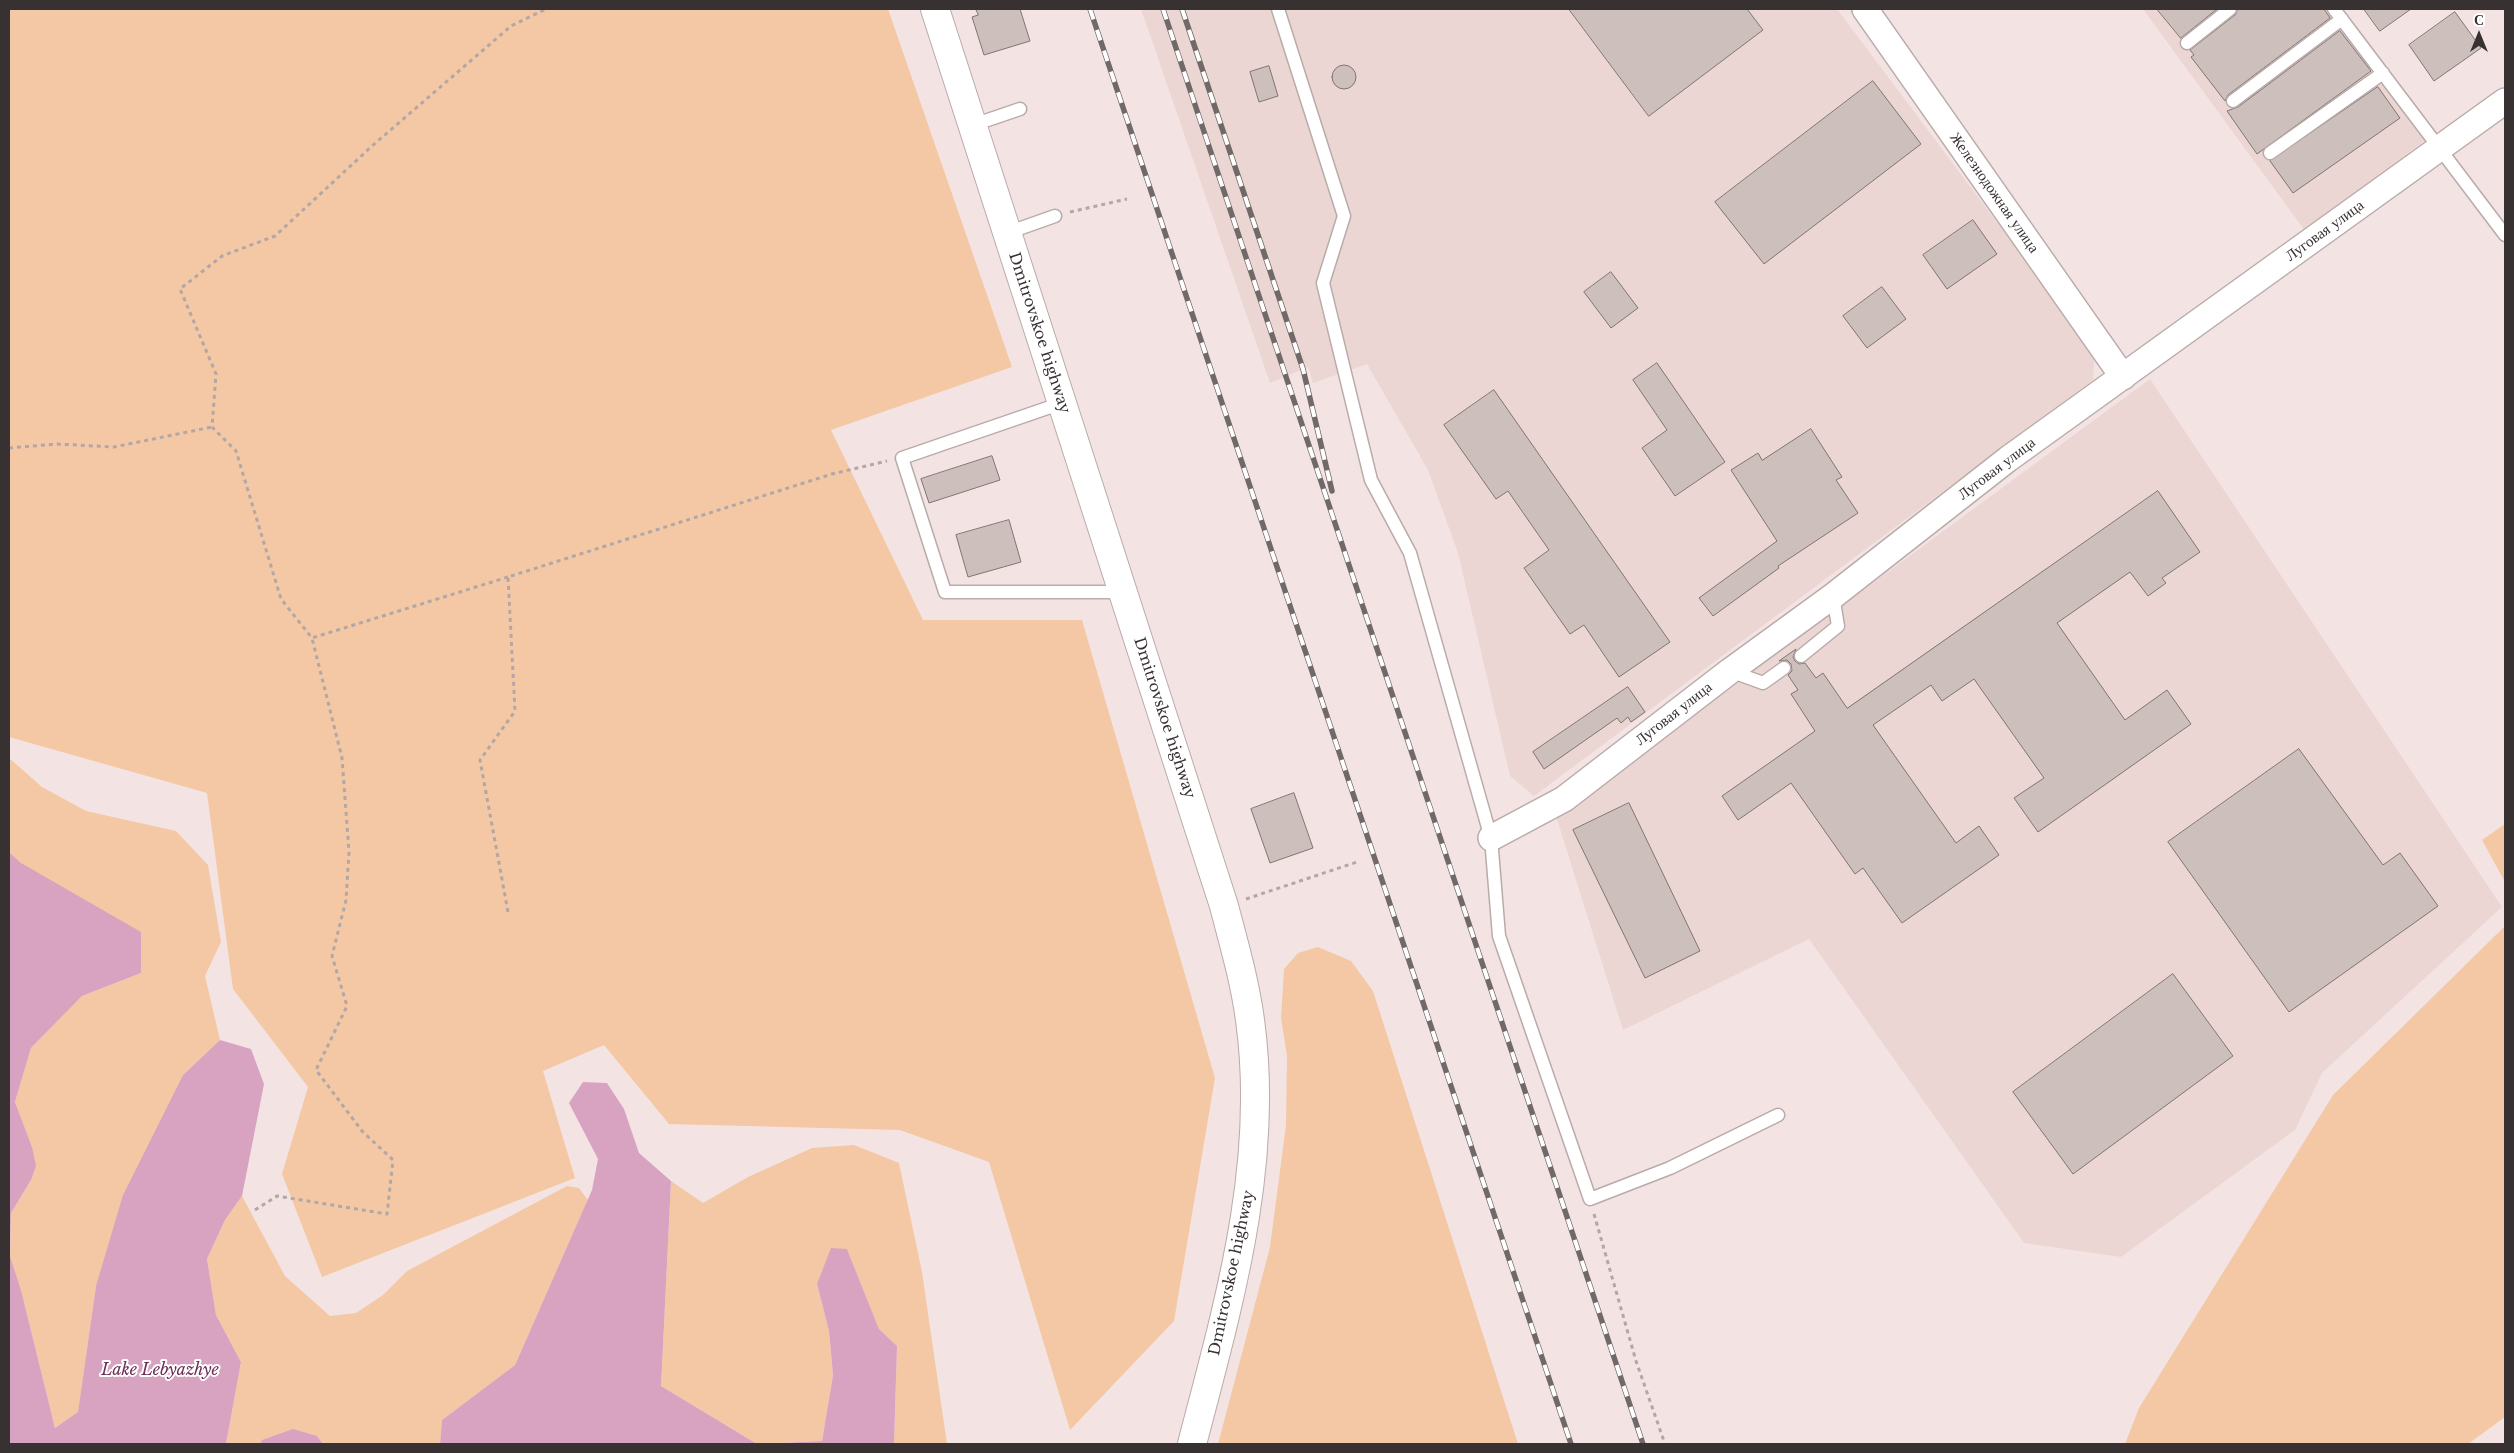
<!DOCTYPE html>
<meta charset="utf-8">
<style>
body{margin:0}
#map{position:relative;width:2514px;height:1453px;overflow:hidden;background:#f3e4e3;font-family:"Libre Baskerville",serif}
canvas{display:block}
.frame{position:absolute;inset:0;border:10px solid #373131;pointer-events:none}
.north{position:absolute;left:2454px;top:10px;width:50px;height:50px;-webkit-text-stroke:4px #fff;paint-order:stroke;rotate:0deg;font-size:14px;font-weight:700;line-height:20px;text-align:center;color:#373131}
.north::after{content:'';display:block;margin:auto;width:18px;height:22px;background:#373131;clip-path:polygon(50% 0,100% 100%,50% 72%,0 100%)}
</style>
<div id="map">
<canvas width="2514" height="1453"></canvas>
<div class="frame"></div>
<div class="north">С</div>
</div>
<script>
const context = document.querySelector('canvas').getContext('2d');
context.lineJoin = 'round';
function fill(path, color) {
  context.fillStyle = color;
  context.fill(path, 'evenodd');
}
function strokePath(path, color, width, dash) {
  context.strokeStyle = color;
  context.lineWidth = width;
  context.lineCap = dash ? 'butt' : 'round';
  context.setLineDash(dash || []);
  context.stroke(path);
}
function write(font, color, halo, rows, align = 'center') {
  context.font = font + ' "Libre Baskerville",serif';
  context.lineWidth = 4;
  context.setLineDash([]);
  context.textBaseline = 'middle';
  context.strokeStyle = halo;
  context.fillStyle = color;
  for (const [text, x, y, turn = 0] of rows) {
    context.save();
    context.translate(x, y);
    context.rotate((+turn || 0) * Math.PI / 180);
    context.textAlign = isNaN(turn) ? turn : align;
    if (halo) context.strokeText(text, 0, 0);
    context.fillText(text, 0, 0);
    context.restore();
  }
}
fill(new Path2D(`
 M1141 9H1837L2095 353 2093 380 1534 796 1510 776 1458 553 1428 470 1367 364 1313 383 1308 367 1270 383Z
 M2143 9H2343L2436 132 2305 231Z
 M2150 379 2502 907 2322 1073 2295 1130 2121 1257 2024 1243 1809 939 1623 1030 1556 816Z`), '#ecd6d4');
fill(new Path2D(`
 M9 9H888L1012 367 831 430 923 620H1082L1215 1078 1174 1321 1070 1430 989 1162 900 1130 669 1124 604 1045 543 1071 575 1178 322 1277 282 1174 308 1087 233 989 207 793 9 737Z
 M9 758 42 787 86 811 176 831 208 865 221 942 205 976 220 1040 183 1075 96 1286 78 1413 55 1428 21 1290 10 1256 11 1213 31 1180 32 1147 15 1102 31 1048 82 996 141 973 9 852Z
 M2505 824V882L2482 840Z
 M2505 926V1417L2468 1444H2125L2139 1408 2333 1095Z
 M1318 947 1351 961 1373 991 1518 1444H1218L1270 1247 1286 1125 1287 1056 1281 1018 1284 969 1298 953Z
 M854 1145 899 1163 922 1272 947 1444H894L897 1346 879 1329 847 1249 817 1284 829 1331 833 1375 822 1441 757 1444 661 1386 671 1181 703 1203 748 1177 812 1148Z
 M567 1186 579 1188 588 1200 515 1365 442 1420 440 1444H323L317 1436 262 1440 260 1444H226L241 1362 216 1315 207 1259 225 1220 242 1196 285 1276 330 1316 356 1313 383 1295 407 1271Z`), '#f4c8a4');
fill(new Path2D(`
 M9 852 21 863 141 932V973L82 996 31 1048 15 1102 32 1147 36 1166 31 1180 11 1213 10 1256 21 1290 55 1428 78 1412 96 1286 123 1195 183 1075 220 1040 251 1049 264 1084 242 1196 225 1220 207 1259 216 1315 241 1362 226 1444H9Z
 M583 1082 607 1083 624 1109 639 1153 671 1181 661 1386 757 1444H440L442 1420 515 1365 592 1190 598 1159 569 1103Z
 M831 1248 847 1249 879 1329 897 1346 894 1444H761L822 1441 833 1375 829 1331 817 1284Z
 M293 1429 317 1436 323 1444H260L262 1440Z`), '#d7a3c1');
const building = new Path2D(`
 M976 9H1020L1030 41 984 55 972 17 978 15Z
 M1569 9H1747L1763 30 1649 116Z
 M2157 9H2217L2181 38Z
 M2238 9H2324L2330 18 2228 95 2225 101 2191 57 2194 55 2190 50 2235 15Z
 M2364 9H2411L2380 31Z
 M2455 12 2481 48 2434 81 2409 45Z
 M2340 31 2371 71 2257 154 2227 111 2238 107Z
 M1332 77a12 12 0 1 1 24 0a12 12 0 1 1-24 0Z
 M1269 66 1278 96 1259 102 1250 72Z
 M1873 81 1921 144 1764 264 1715 202Z
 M2378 87 2400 118 2293 193 2270 161Z
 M1973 220 1997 254 1947 289 1923 255Z
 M1611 272 1638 308 1611 328 1584 292Z
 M1882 287 1906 319 1867 348 1843 316Z
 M1657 363 1725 462 1675 496 1642 448 1667 430 1633 380Z
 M1494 390 1670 642 1619 677 1584 625 1570 634 1524 568 1549 550 1508 491 1496 499 1444 425Z
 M1811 429 1842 477 1836 480 1858 513 1778 566 1779 568 1713 616 1699 598 1777 541 1731 470 1758 453 1762 460Z
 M992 456 1000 480 929 503 921 479Z
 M2158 491 2200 552 2162 578 2166 583 2148 596 2130 572 2057 623 2125 720 2167 690 2191 724 2038 832 2014 798 2044 778 1974 679 1942 701 1931 685 1873 725 1956 843 1979 826 1999 855 1902 923 1863 868 1855 874 1791 783 1738 820 1722 796 1815 731 1791 694 1798 690 1788 675 1792 671 1791 664 1787 660 1779 661 1796 649 1793 657 1795 661 1799 664 1805 663 1816 678 1823 673 1847 708Z
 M1009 520 1021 562 968 577 956 535Z
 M1628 687 1645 712 1631 722 1628 717 1621 723 1617 718 1544 769 1533 752Z
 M2299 749 2383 865 2400 853 2438 906 2289 1012 2168 842Z
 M1294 793 1313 848 1270 863 1251 809Z
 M1629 803 1700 951 1645 978 1573 830Z
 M2173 974 2233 1056 2073 1174 2013 1092Z`);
fill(building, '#cdc0bc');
strokePath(building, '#807571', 1);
const lane = new Path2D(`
 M1278 9 1344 216 1323 283 1371 480 1410 553 1491 838 1499 936 1590 1199 1670 1168 1778 1115
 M2334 9 2505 235
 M2187 43 2230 9
 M2233 101 2342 19
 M973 125 1020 109
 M2270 153 2383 73
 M1007 233 1055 216
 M1062 403 902 458 945 592H1124
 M1801 656 1838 626 1833 596
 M1730 671 1763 683 1784 668`);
const street = new Path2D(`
 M1865 9 2123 377
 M1491 838 1564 799 1730 671 1833 596 2008 459 2505 101`);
const secondary = new Path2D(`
 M935 9 1224 906C1234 944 1245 982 1250 1020 1270 1165 1228 1306 1192 1444`);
strokePath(lane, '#b9abaa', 15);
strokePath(street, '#b9abaa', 28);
strokePath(secondary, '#b9abaa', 30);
strokePath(new Path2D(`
 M1070 212 1127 199
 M9 448 57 444 114 447 212 427
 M508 577 312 638 281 599 236 451 212 427 216 374 180 289 222 256 275 236 372 146 511 26 546 9
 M1246 899 1357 862
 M508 912 480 760 515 711 508 577 832 474 887 461
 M255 1210 277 1196 387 1214 393 1160 362 1131 316 1070 347 1006 332 956 346 900 349 852 342 758 312 638
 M1594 1214 1636 1361 1665 1444`), '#b3a7a6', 3, [4, 4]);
strokePath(lane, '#fff', 12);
strokePath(street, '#fff', 25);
strokePath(secondary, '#fff', 28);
const rail = new Path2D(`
 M1090 9 1571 1444
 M1163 9 1643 1444
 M1182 9 1303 369 1332 491`);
strokePath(rail, '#716968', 5.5);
strokePath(rail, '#fff', 4, [11]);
write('15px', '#373131', '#fff', [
 ["Железнодожная улица",1994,193,55],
 ["Луговая улица",2325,231,-36],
 ["Dmitrovskoe highway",1039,333,72],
 ["Луговая улица",1997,469,-37],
 ["Луговая улица",1674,714,-38],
 ["Dmitrovskoe highway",1164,718,72],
 ["Dmitrovskoe highway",1232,1273,-78]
]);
write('italic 16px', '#6c2d55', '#fff', [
 ["Lake Lebyazhye",160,1370]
]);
</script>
